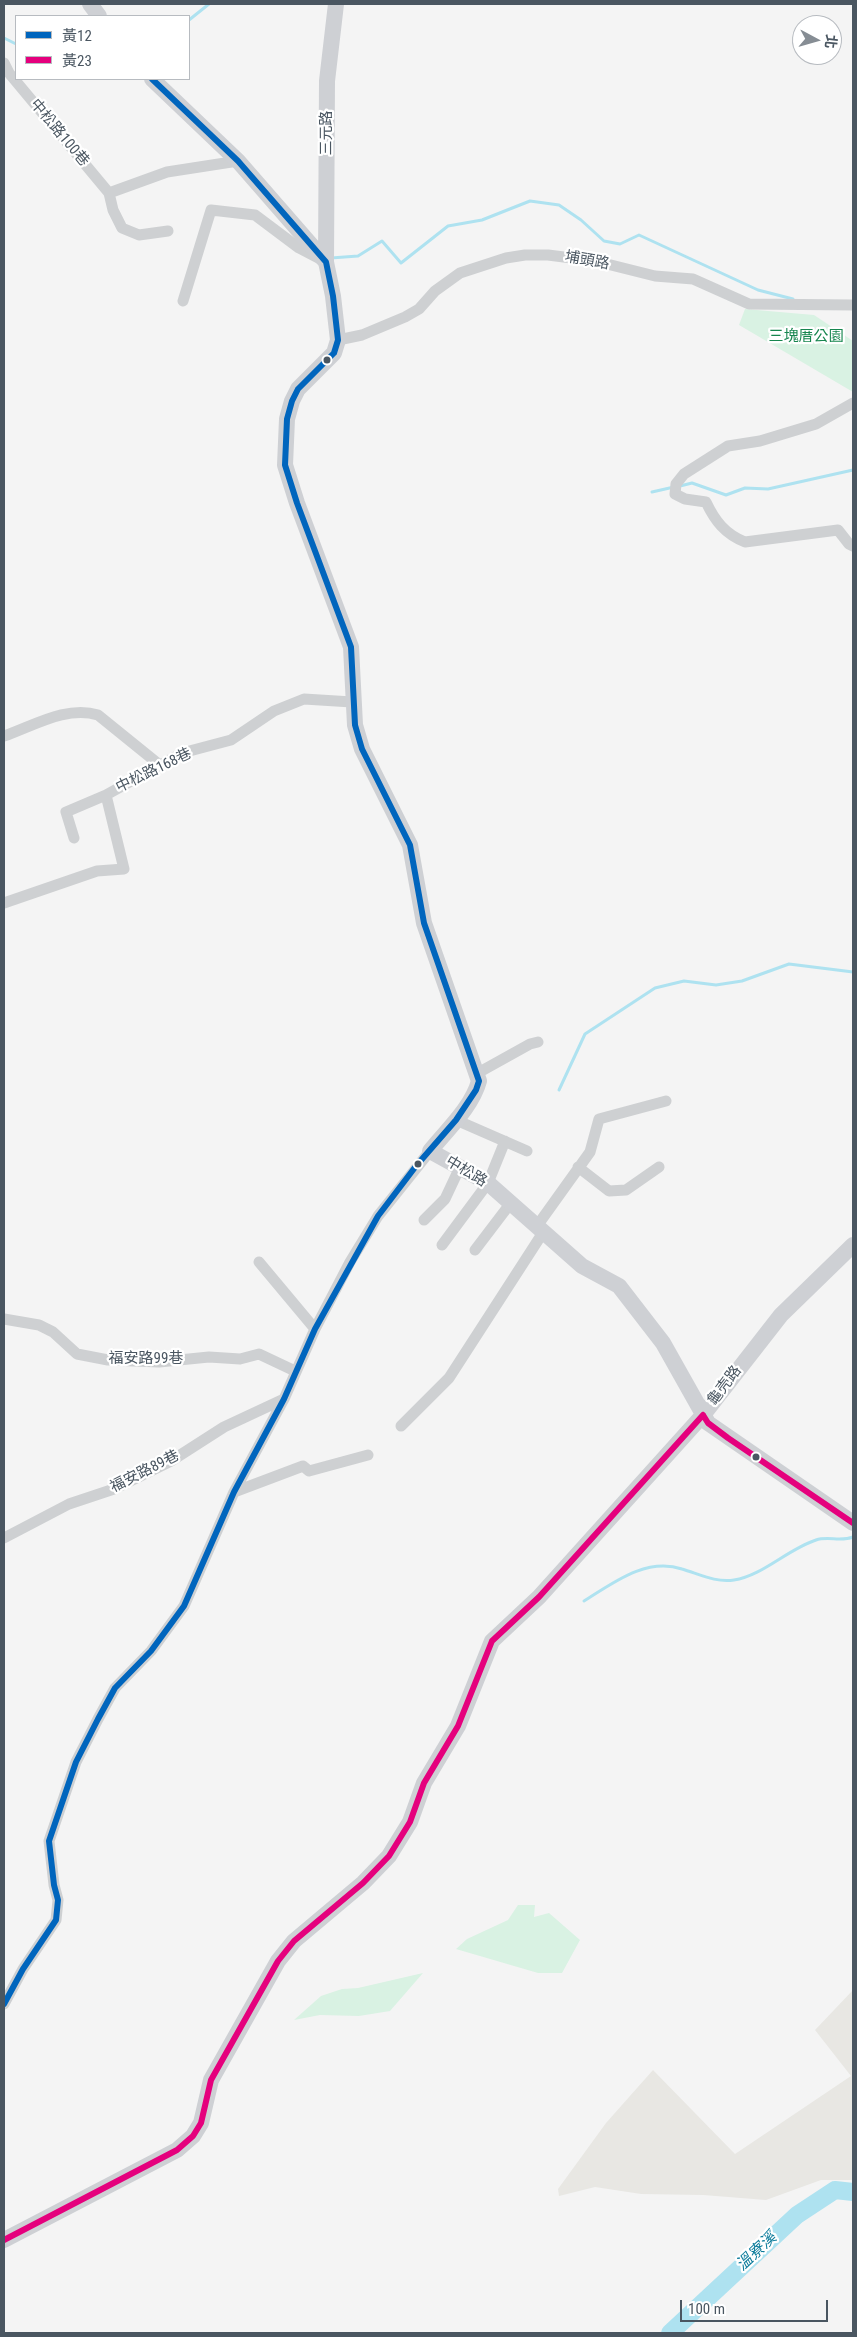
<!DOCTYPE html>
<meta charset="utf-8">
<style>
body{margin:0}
#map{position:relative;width:857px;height:2337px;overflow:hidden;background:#f4f4f4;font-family:"Roboto Condensed","Noto Sans TC",sans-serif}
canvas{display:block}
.frame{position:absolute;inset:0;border:5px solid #4a5661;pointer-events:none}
.legend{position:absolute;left:15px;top:15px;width:175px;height:65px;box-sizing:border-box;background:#fff;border:1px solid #b7bbc0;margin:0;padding:6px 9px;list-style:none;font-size:15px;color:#4a5661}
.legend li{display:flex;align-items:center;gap:10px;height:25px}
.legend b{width:25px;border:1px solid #b7bbc0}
.north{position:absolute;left:792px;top:15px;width:50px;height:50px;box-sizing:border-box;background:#fff;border:1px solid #b7bbc0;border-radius:50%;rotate:96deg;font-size:14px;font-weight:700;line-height:20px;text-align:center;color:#4a5661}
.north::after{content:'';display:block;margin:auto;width:18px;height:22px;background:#868d94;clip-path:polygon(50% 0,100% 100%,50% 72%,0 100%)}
.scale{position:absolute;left:680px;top:2300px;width:148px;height:22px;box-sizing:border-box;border:2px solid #4a5661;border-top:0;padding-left:6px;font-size:15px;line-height:18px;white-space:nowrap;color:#4a5661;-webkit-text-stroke:4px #fff;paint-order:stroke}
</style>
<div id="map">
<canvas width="857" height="2337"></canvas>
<div class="frame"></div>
<ul class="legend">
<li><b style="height:6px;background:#0065bd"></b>黃12</li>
<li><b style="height:6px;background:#e5007d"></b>黃23</li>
</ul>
<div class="north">北</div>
<div class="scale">100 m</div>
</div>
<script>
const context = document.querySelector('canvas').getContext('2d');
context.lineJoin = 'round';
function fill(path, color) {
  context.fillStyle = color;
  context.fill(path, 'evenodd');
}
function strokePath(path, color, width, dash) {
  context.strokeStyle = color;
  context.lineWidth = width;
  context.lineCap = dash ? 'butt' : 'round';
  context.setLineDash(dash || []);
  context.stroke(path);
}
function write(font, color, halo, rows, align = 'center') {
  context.font = font + ' "Roboto Condensed","Noto Sans TC",sans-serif';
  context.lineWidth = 4.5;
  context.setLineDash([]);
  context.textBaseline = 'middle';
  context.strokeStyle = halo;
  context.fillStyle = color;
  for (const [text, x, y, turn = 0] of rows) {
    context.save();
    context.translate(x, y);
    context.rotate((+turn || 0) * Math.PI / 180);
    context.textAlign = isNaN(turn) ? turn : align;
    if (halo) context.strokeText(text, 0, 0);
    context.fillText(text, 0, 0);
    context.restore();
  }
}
fill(new Path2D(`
 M853 1990V2180H821L766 2200 703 2195 641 2194 595 2187 559 2196 558 2189 606 2123 653 2070 735 2154 851 2076 815 2030Z`), '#e8e7e3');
fill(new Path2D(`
 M745 309 814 315 853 341V392L739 325Z
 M518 1905H535L534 1917 549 1913 580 1940 562 1973H538L456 1949 467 1939 508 1920Z
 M423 1973 390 2011 359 2016 320 2015 294 2020 321 1996 342 1989 358 1988Z`), '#d9f2e3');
strokePath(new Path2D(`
 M189 20 209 4
 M4 38 16 44
 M331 258 358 256 382 241 401 263 448 226 482 220 530 201 559 205 581 220 604 241 620 244 639 235 758 290 793 299
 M680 486 692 483 726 495 745 488 768 489 853 470
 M652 492 674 487
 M559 1090 585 1034 655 988 684 981 716 985 742 981 789 964 853 972
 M584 1601C613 1583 646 1557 682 1569 699 1574 716 1583 734 1580 762 1576 788 1549 816 1540 828 1536 841 1542 853 1537`), '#aee2f0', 3);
strokePath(new Path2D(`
 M670 2333 797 2215 835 2190 853 2192`), '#aee2f0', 18);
strokePath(new Path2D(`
 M4 63 9 73 109 193 167 172 238 161
 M109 193 113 210 122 228 139 235 168 231
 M183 301 211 210 255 215 299 248 320 259
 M338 340 362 335 405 317 419 309 435 291 460 273 506 258 525 255H548L595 261 655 276 693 279 749 304 853 305
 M853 403 816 424 760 441 728 446 684 474 676 484 675 494 685 499 706 502C715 521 725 534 745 542L838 530 849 544 853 546
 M4 736C33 726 67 705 98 715L161 766
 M74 838 66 812 106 795
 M4 903 97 871 124 869 106 795 182 753 231 740 274 711 304 699 352 702
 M476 1074 530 1044 538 1042
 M456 1120 527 1151
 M578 1167 609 1191 626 1190 659 1167
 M424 1220 445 1199 460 1167
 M537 1226 590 1152 599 1119 666 1101
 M442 1245 488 1183 505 1141
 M475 1250 510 1204
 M259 1262 315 1329
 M4 1319 39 1325 53 1332 77 1354 108 1360 159 1362 209 1357 240 1359 259 1354 295 1371
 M401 1426 449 1378 544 1231
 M234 1492 303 1466 309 1471 368 1455
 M4 1538 69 1504 114 1489 171 1461 224 1427 284 1399
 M4 2004 23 1969 56 1920 58 1900 54 1885 49 1841 76 1762 98 1719 115 1688 151 1651 184 1606 234 1492 284 1399 315 1329 350 1262 378 1216 430 1151`), '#ced0d2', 11);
strokePath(new Path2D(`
 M90 4 99 16
 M152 79 238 161 326 262 333 296 338 340 334 353 298 389 292 401 287 419 285 465 297 503 351 647 355 725 362 749 410 845 424 923 479 1081C472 1107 447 1130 430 1151L488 1183 582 1266 619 1286 663 1343 708 1423 853 1523
 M326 262 327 81 336 4
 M4 2240 177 2150 193 2136 201 2123 211 2080 278 1961 294 1941 363 1883 389 1856 410 1822 424 1783 458 1726 492 1641 539 1597 703 1415 781 1315 853 1245`), '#ced0d4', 16);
strokePath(new Path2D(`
 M4 2004 23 1969 56 1920 58 1900 54 1885 49 1841 76 1762 98 1719 115 1688 151 1651 184 1606 234 1492 284 1399 315 1329 378 1216 416 1166 456 1120 476 1090 479 1081 424 923 410 845 362 749 355 725 351 647 297 503 285 465 287 419 292 401 298 389 334 353 338 340 333 296 326 262 238 161 152 79`), '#0065bd', 6);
strokePath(new Path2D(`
 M703 1415 708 1423 728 1438 853 1523
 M4 2240 177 2150 193 2136 201 2123 211 2080 278 1961 294 1941 363 1883 389 1856 410 1822 424 1783 458 1726 492 1641 539 1597 703 1415`), '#e5007d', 6);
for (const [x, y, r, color] of [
 [327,360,4.5,"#4a5661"],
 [418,1164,4.5,"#4a5661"],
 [756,1457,4.5,"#4a5661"]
]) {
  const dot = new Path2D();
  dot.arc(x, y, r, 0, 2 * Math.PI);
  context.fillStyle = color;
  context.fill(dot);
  strokePath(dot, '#fff', 2);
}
write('15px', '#4a5661', '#fff', [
 ["中松路100巷",59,133,50],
 ["三元路",327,133,-90],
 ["埔頭路",587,261,10],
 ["中松路168巷",154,771,-26],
 ["中松路",466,1172,31],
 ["福安路99巷",146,1359],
 ["龜壳路",725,1386,-53],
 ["福安路89巷",145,1472,-27]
]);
write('15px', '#17864f', '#fff', [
 ["三塊厝公園",806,337]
]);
write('italic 16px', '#0c7c9b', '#fff', [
 ["溫寮溪",757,2252,-43]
]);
</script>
